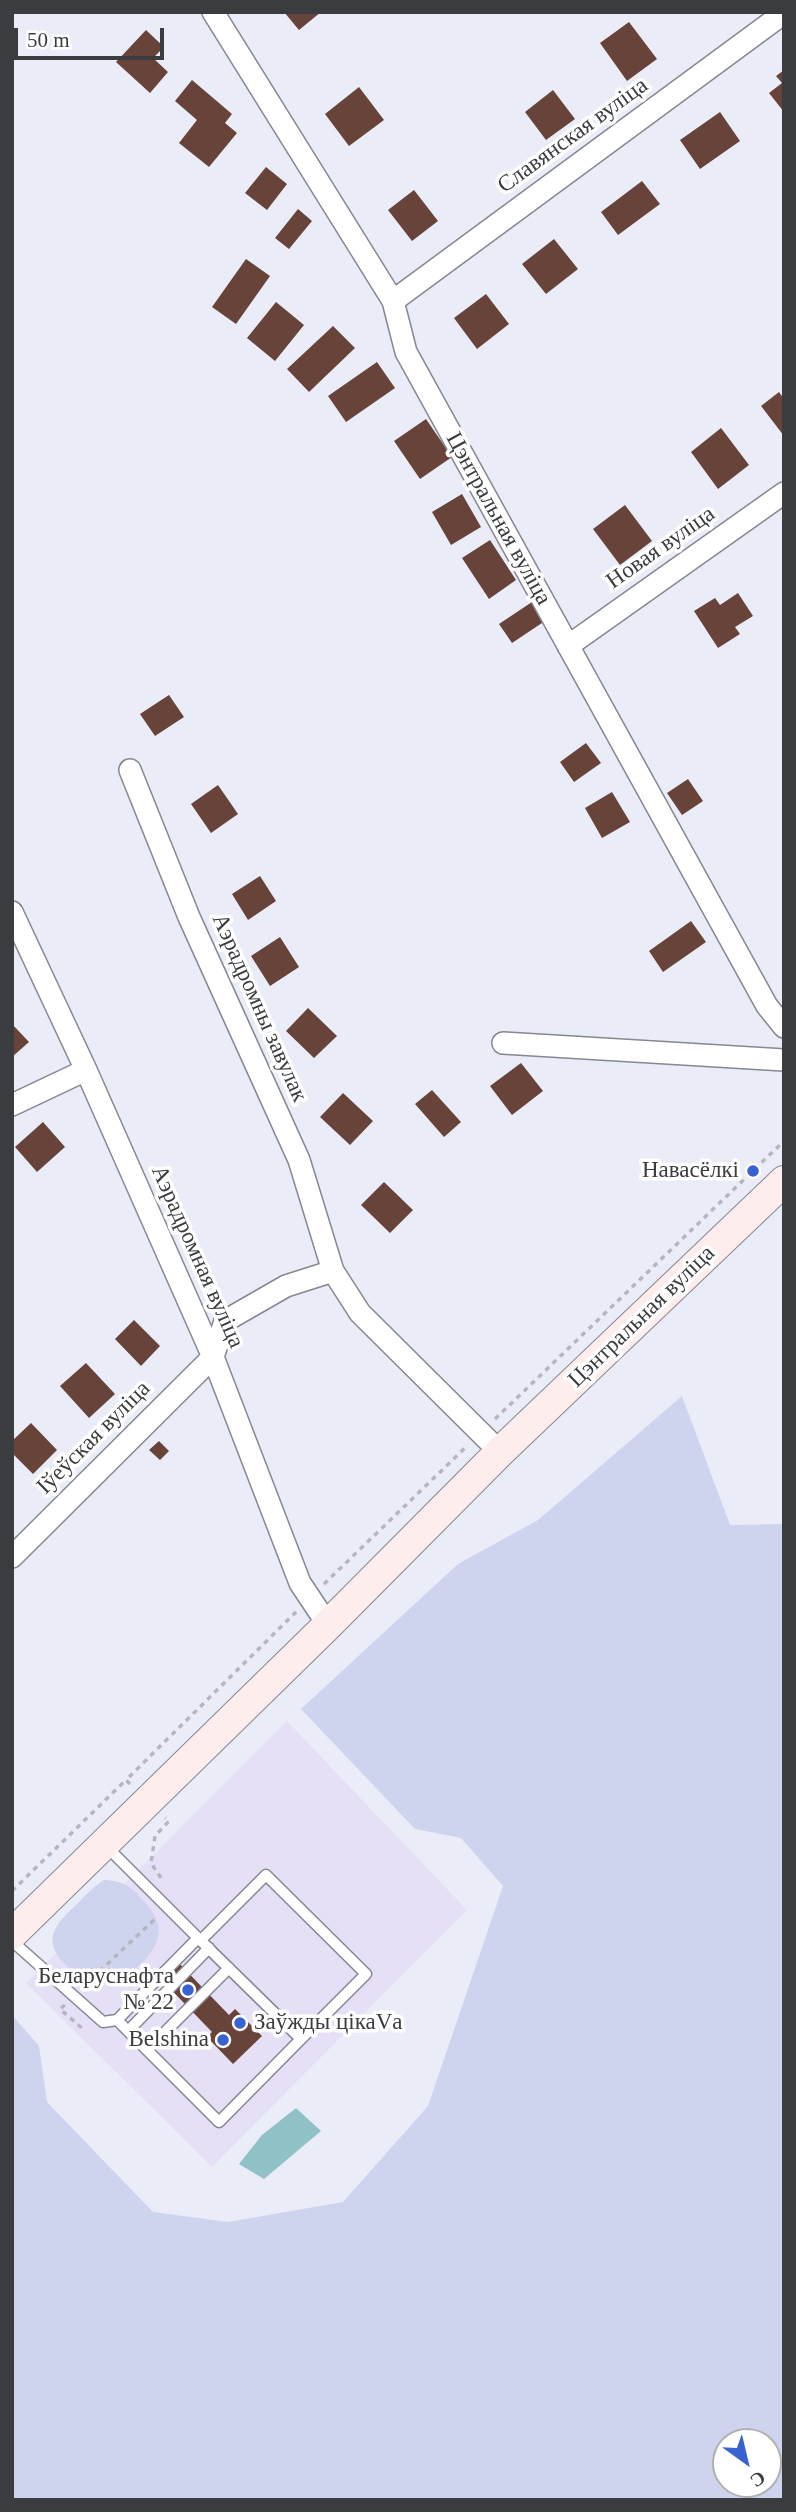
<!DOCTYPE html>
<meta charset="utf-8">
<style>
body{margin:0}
#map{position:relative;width:796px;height:2512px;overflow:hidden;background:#eaedf8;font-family:"Times New Roman",serif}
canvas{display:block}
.frame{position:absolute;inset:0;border:14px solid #3b3c40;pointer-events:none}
.north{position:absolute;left:712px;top:2428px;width:70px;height:70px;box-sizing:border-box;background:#fff;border:2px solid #b1b1b3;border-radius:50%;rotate:146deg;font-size:19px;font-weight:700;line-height:28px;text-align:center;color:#3b3c40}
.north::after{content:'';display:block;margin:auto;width:24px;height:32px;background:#3862d2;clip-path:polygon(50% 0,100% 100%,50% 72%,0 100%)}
.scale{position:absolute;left:14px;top:28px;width:150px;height:32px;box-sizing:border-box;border:4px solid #3b3c40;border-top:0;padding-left:9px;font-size:21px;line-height:24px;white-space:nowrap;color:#3b3c40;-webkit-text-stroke:5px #fff;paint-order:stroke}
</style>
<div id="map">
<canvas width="796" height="2512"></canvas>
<div class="frame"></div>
<div class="north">С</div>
<div class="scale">50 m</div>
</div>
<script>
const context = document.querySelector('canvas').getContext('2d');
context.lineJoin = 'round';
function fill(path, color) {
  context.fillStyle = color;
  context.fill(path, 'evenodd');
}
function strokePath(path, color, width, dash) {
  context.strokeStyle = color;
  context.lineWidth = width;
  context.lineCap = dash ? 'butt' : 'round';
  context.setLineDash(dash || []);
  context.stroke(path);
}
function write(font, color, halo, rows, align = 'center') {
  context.font = font + ' "Times New Roman",serif';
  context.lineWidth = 7;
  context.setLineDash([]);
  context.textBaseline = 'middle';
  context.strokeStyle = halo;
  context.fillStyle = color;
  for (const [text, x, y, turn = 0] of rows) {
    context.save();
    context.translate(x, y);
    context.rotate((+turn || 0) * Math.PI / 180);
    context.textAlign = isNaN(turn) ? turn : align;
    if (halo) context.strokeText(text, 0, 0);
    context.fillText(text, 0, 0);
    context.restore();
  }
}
fill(new Path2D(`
 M287 1721 467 1910 212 2167 26 1983Z`), '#e5e0f6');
fill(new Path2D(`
 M682 1396 730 1525 784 1524V2500H12V2015L39 2046 47 2102 153 2212 228 2222 343 2202 428 2106 503 1886 461 1838 415 1829 301 1709 458 1564 538 1520ZM726 2442H768V2484H726Z
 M104 1880C122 1881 129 1885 141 1898 148 1906 156 1914 158 1925 164 1948 132 1977 111 1982 101 1985 93 1983 84 1980 76 1976 70 1970 64 1963 41 1940 57 1922 76 1905 85 1896 93 1887 104 1880Z`), '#ced4ee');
fill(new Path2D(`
 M296 2108 321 2131 264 2179 239 2164 262 2135Z`), '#8fc1c6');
fill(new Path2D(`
 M284 12H321L299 30Z
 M629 22 657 59 627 81 600 43Z
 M146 30 164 47 153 58 168 72 150 93 116 62Z
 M784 70V112L769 93 782 83 776 76Z
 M192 80 232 114 225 123 237 133 209 167 179 143 197 120 175 101Z
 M359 87 384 120 349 146 325 114Z
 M553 90 575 119 546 140 525 112Z
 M720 112 740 141 700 169 680 140Z
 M266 167 287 184 267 210 245 193Z
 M642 181 660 204 618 235 601 212Z
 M414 190 438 221 412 241 388 210Z
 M298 209 312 221 289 249 275 238Z
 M554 239 578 269 546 294 522 264Z
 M246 259 270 276 236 324 212 307Z
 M486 294 509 324 477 349 454 318Z
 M276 302 304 325 275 361 247 338Z
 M333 326 355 348 309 392 287 369Z
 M377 362 395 388 346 422 328 396Z
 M779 392 784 399V436L761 406Z
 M426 419 452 457 420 479 394 441Z
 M721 428 749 465 718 489 691 452Z
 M462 494 481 527 451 545 432 512Z
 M625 505 652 541 620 565 593 529Z
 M490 540 516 580 489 599 462 558Z
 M738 593 753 616 735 627 740 634 718 648 694 611 715 598 720 605Z
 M532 602 545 621 512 643 499 624Z
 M169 695 184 717 155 736 140 714Z
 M586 743 601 763 574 782 560 762Z
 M688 779 703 801 682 815 667 793Z
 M218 785 238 814 211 833 191 804Z
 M612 792 630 822 602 838 585 808Z
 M260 876 276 901 248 920 232 894Z
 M691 921 706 942 663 972 649 951Z
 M280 937 299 967 270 986 251 956Z
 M308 1008 337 1036 314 1058 286 1031Z
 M12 1024 29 1042 12 1057Z
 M521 1063 543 1091 512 1115 490 1086Z
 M432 1090 461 1122 444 1137 415 1104Z
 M343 1093 373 1121 350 1145 320 1117Z
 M43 1122 65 1147 37 1172 15 1147Z
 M384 1182 413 1210 390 1233 361 1205Z
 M134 1320 160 1346 141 1366 115 1339Z
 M86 1363 115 1394 89 1418 60 1386Z
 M31 1423 57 1450 33 1474 12 1453V1441Z
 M159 1441 169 1451 160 1460 149 1450Z
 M172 1956 229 2015 235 2009 262 2036 233 2064 207 2037 212 2032 155 1973Z`), '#684339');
const service = new Path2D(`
 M201 1940 266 1875 366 1974 301 2039
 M12 1941 103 2022 117 2020 198 1938 106 1846
 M117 2020 219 2122 301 2039 198 1938
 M128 2031 209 1948
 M147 2050 229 1968`);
const minor = new Path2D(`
 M213 12 393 301 406 352 767 1006 784 1027
 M393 301 784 13
 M568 646 784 493
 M130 770 189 917 299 1160 333 1271 360 1313 500 1452
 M12 912 86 1070 213 1357 300 1583 328 1625
 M503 1043 784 1060
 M12 1105 86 1070
 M12 1557 213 1357 225 1321 286 1286 333 1271`);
const secondary = new Path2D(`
 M12 1934 328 1625 500 1452 784 1181`);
strokePath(service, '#858791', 13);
strokePath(minor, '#858791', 24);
strokePath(secondary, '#858791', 32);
strokePath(new Path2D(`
 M495 1419 784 1141
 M324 1584 467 1446
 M130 1784 126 1780 296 1612
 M161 1878 151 1863 155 1836 169 1821 165 1818
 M12 1891 126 1780
 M85 1985 156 1918
 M65 2005 60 2009 83 2029`), '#b4b6bf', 3.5, [5, 5]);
strokePath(service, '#fff', 10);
strokePath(minor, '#fff', 21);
strokePath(secondary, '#feeded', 30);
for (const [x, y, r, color] of [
 [753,1171,7,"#3862d2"],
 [188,1990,7,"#3862d2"],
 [240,2023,7,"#3862d2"],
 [223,2040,7,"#3862d2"]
]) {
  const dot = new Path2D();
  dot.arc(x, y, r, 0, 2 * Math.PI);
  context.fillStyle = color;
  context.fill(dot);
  strokePath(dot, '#fff', 2.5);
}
write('23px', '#3b3c40', '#fff', [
 ["Славянская вуліца",573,136,-36],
 ["Цэнтральная вуліца",498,519,61],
 ["Новая вуліца",661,548,-35],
 ["Аэрадромны завулак",259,1008,66],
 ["Аэрадромная вуліца",197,1257,66],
 ["Цэнтральная вуліца",642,1317,-44],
 ["Іўеўская вуліца",94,1438,-45]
]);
write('23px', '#3b3c40', '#fff', [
 ["Навасёлкі",739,1171],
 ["Беларуснафта",174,1977],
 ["№ 22",174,2003],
 ["Заўжды цікаVа",254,2023,"left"],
 ["Belshina",209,2040]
], 'right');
</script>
